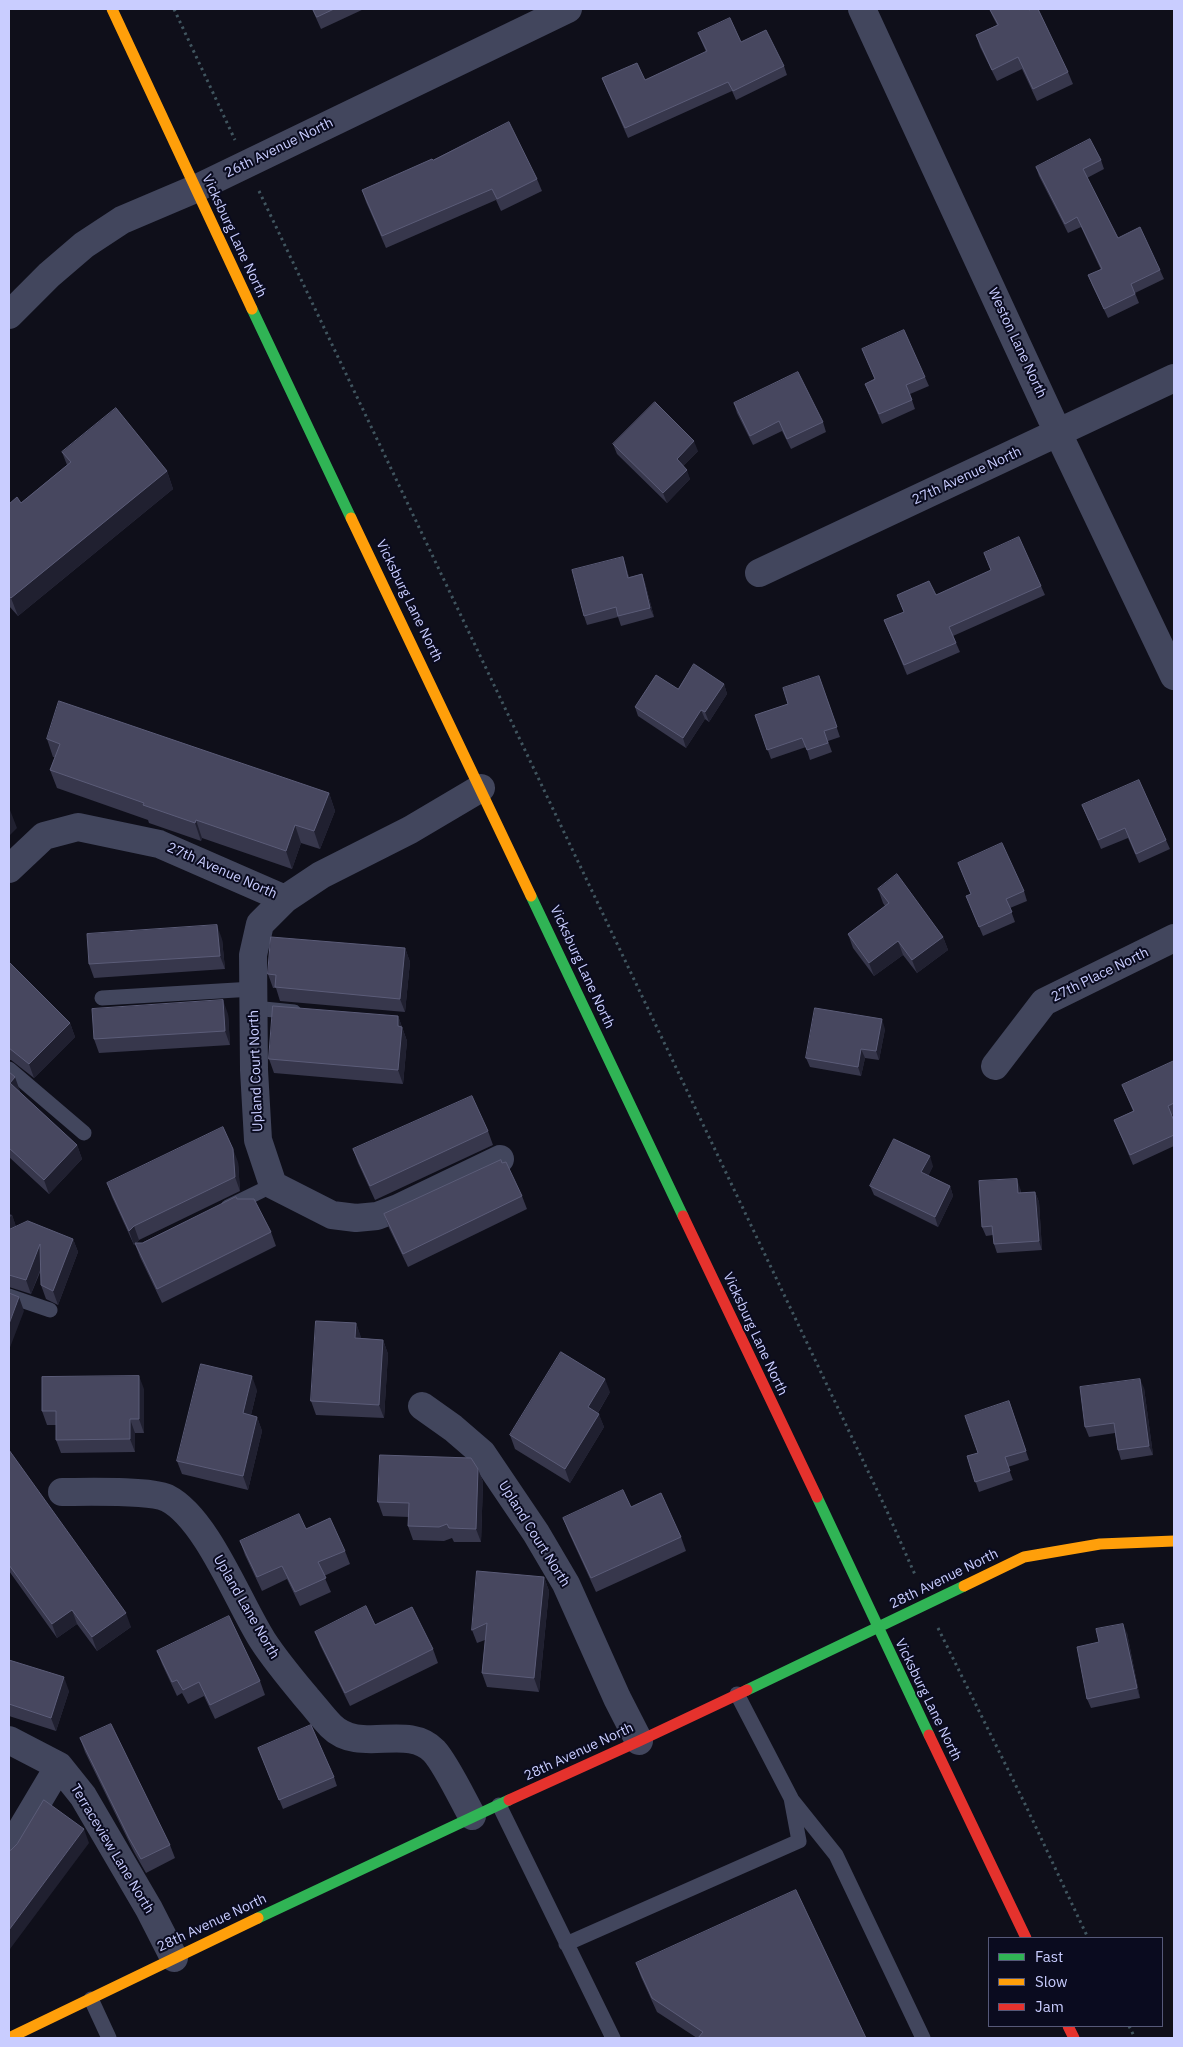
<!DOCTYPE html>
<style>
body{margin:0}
#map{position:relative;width:1183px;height:2047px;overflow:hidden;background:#0f0f1a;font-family:"IBM Plex Sans",sans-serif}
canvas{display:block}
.frame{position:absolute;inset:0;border:10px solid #c9cdff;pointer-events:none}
.legend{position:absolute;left:988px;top:1937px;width:175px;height:90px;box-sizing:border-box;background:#0a0b1f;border:1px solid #565979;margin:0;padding:6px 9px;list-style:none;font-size:15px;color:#c9cdff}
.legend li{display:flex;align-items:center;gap:10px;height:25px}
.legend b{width:25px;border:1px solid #565979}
</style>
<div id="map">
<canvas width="1183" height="2047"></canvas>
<div class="frame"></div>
<ul class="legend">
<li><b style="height:6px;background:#30b455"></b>Fast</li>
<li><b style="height:6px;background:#ff9f0a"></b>Slow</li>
<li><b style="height:6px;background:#e5322d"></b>Jam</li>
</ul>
</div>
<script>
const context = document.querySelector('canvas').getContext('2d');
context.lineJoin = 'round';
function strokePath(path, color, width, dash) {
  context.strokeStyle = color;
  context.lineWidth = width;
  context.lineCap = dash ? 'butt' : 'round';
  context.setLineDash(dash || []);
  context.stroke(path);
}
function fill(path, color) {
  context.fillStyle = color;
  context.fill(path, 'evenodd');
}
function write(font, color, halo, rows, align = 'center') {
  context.font = font + ' "IBM Plex Sans",sans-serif';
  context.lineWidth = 4;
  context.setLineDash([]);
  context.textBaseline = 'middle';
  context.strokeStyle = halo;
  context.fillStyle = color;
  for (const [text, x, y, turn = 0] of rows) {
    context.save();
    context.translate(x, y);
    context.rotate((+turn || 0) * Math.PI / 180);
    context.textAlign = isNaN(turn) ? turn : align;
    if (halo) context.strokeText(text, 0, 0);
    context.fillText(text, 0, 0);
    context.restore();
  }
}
strokePath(new Path2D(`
 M174 9 235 140
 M259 191 886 1509 916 1577
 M938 1628 1025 1804 1088 1938
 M1129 2026 1135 2038`), '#40555f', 3, [2.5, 4]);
strokePath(new Path2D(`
 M102 998 253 989
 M254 1008 294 1012
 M9 1069 84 1133
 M228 1207 273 1185
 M9 1296 50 1310
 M792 1800 836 1855 923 2038
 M499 1805 613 2038
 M566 1944 799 1841 791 1798 737 1694
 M91 1999 109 2038`), '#42465d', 15);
strokePath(new Path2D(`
 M862 9 1058 433 1174 676
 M9 315 49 275 84 245 122 220 195 189 568 9
 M759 573 1174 378
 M9 869 44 836 78 827 159 844 285 899 321 875 410 830 481 788
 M285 899 260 924 253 955 254 1070 258 1140 273 1185 332 1215 356 1218 377 1216 398 1208 500 1159
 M995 1066 1044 1002 1174 938
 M422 1406 453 1428 482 1453 536 1533 566 1584 617 1698 639 1741
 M62 1492C84 1492 150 1490 167 1498 207 1518 239 1604 263 1641 276 1661 292 1680 307 1698 315 1707 323 1718 331 1726 360 1755 407 1723 434 1751 446 1764 463 1800 472 1816
 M9 1740 59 1766 83 1796 149 1909 174 1958
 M9 1850 59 1766`), '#42465d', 28);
strokePath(new Path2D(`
 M252 309 351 518
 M531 896 683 1216
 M817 1497 929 1735
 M747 1690 964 1586
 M258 1918 509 1800`), '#30b455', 11);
strokePath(new Path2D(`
 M112 9 252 309
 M351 518 531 896
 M964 1586 1024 1557 1100 1544 1174 1541
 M9 2038 258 1918`), '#ff9f0a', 11);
strokePath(new Path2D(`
 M683 1216 817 1497
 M929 1735 1026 1938
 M509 1800 639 1741 747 1690
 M1068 2026 1074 2038`), '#e5322d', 11);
fill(new Path2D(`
 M312 9H364L321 29Z
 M989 9H1028L1068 72 1073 84 1037 101 1022 69 997 81 980 47 976 35 997 25Z
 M698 33 741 42 784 66 787 75 736 100 732 91 628 138 606 88 602 78 645 80 706 52Z
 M1101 160 1104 169 1087 178 1118 238 1160 270 1164 279 1135 293 1139 303 1108 318 1092 285 1088 275 1101 270 1081 227 1068 233 1039 176 1036 167Z
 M537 179 542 191 501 211 496 200 386 248 366 202 362 190Z
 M862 349 925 377 929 386 910 394 915 409 882 424 865 384 875 379Z
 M734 403 823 422 826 432 791 449 782 431 753 445 737 413Z
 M613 444 698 451 683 466 690 479 667 503 617 454Z
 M62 452 167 471 173 489 18 616 9 606V504L21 503 67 465Z
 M984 553 1041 586 1045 595 953 636 960 652 907 675 884 620 904 612 897 595H936L991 571Z
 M623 557 629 577 642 574 645 583 654 617 621 626 618 617 587 625 584 616Z
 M819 676 840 737 828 741 832 752 810 760 806 747 771 759 755 715 788 704Z
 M724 684 727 694 709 722 705 719 686 748 638 716 635 707 678 689Z
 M47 739 329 793 335 811 320 849 301 843 292 869 202 838 201 841 149 823 148 820 57 788 50 770 55 757H53Z
 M1082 805 1166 840 1170 849 1139 863 1128 838 1101 849Z
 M958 863 1024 891 1027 901 1010 908 1015 922 983 936 966 896 971 894Z
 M878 889 943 937 948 950 917 973 903 955 874 976 853 948 848 934 885 906 883 903Z
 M222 939 225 969 94 978 89 964Z
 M405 948 410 962 405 1012 280 1001 276 988H273L268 974Z
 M9 962 70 1023 75 1037 34 1078 11 1060H9Z
 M228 1014 230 1045 99 1053 94 1039Z
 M398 1016 407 1041 403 1084 274 1073 269 1059Z
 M885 1029 879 1060 865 1058 861 1076 810 1067 806 1058Z
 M1174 1061V1114L1172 1115 1174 1121V1146L1133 1165 1114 1120 1133 1111 1122 1085Z
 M9 1072 20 1091 19 1092 77 1145 82 1159 49 1194 9 1157Z
 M488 1131 493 1145 375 1200 358 1163 353 1149Z
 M238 1162 240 1191 139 1240 136 1243H142L236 1197 237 1199 271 1232 276 1246 162 1303 140 1257 135 1244 134 1245 112 1197 107 1183Z
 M933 1166 928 1176 950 1186 953 1196 938 1227 874 1195 870 1186Z
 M1020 1188 1021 1193 1035 1192 1039 1202 1042 1250 997 1253 994 1244 993 1235 986 1236 982 1227Z
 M522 1196 527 1209 408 1267 389 1228 384 1214Z
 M9 1214 12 1215 16 1227 73 1239 78 1252 58 1305 46 1299 41 1285V1270L31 1294 9 1287Z
 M356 1323 361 1338 383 1340 388 1354 384 1418 316 1415 311 1401Z
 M1144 1388 1153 1455 1121 1460 1118 1450 1115 1433 1089 1437 1085 1427Z
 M144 1389V1433H135V1452L61 1453 56 1440V1425H47L42 1411Z
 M257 1390 251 1415 257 1417 262 1431 248 1490 182 1474 177 1461Z
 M610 1392 598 1413 604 1427 570 1483 515 1449 510 1435Z
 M1009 1401 1029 1460 1008 1467 1013 1480 979 1492 967 1456 978 1453Z
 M9 1450 131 1627 97 1651 77 1624 57 1638 9 1571Z
 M478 1469 483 1482 481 1542H454L452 1538 444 1541 413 1540 408 1526 409 1517 383 1516 378 1502Z
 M631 1507 681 1537 686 1551 596 1592 568 1531 563 1518Z
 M306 1529 345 1551 350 1564 324 1576 331 1592 300 1606 287 1579 262 1591 245 1555 240 1541Z
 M544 1577 549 1591 539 1692 487 1687 482 1673 485 1640 477 1643 472 1630Z
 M375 1625 433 1649 438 1663 350 1706 320 1645 315 1632Z
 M1127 1633 1140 1698 1091 1708 1087 1699 1099 1642Z
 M157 1651 260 1681 265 1695 215 1719 204 1696 188 1704 182 1693 177 1696 162 1664Z
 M9 1660 69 1691 56 1731 9 1716Z
 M80 1738 170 1845 175 1858 146 1873 134 1852 85 1752Z
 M258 1748 334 1777 337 1786 283 1809Z
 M636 1963 866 2038H697L657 2012 641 1977Z`), '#37374c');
fill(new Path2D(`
 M694 441 698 451 680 469 677 459Z
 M687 470 690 479 667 503 663 493Z
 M167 471 173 489 18 616 11 598Z
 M623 557 626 566 631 587 628 578Z
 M642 574 645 583 654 617 650 608Z
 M724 684 727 694 709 722 705 712Z
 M701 710 705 719 686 748 683 738Z
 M329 793 335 811 320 849 314 831Z
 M10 810 17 828 9 836V812Z
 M196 820 202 838 201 841 195 823Z
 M295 825 301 843 292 869 286 851Z
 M217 925 222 939 225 969 220 956Z
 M943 937 948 950 917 973 912 960Z
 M898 941 903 955 874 976 869 963Z
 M405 948 410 962 405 1012 400 999Z
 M223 1000 228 1014 230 1045 225 1031Z
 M398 1016 407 1041 403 1084 398 1070Z
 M882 1019 885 1029 879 1060 876 1051Z
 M70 1023 75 1037 34 1078 29 1064Z
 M861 1049 865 1058 861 1076 858 1067Z
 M15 1077 20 1091 15 1096 10 1083Z
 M77 1145 82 1159 49 1194 44 1180Z
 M233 1149 238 1162 240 1191 235 1177Z
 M930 1156 933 1166 925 1182 921 1172Z
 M1017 1179 1020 1188 1021 1203 1018 1193Z
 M950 1186 953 1196 938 1227 935 1217Z
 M1035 1192 1039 1202 1042 1250 1039 1241Z
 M12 1215 17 1229 9 1237V1218Z
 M134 1226 139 1240 134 1245 129 1231Z
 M73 1239 78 1252 58 1305 53 1291Z
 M40 1244 45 1257 31 1294 26 1280Z
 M19 1297 24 1311 9 1350V1324Z
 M356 1323 361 1337 360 1352 355 1338Z
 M383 1340 388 1354 384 1418 379 1405Z
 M139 1376 144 1389V1433L139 1419Z
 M252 1376 257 1390 248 1427 243 1413Z
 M605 1379 610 1392 593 1421 588 1407Z
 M1140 1379 1144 1388 1153 1455 1149 1446Z
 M599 1414 604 1427 570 1483 565 1469Z
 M257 1417 262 1431 248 1490 243 1476Z
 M130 1419 135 1433V1452L130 1439Z
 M478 1469 483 1482 481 1542 476 1529Z
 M544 1577 549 1591 539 1692 534 1678Z
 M72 1610 77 1624 57 1638 52 1624Z
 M126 1613 131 1627 97 1651 92 1637Z
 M1123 1624 1127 1633 1140 1698 1137 1688Z
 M64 1677 69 1691 56 1731 51 1718Z
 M84 1829 89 1843 10 1949 9 1946V1930Z`), '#202030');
const building = new Path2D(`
 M313 9H334L317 17Z
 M990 9H1028L1029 10 1032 9H1038L1068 72 1033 89 1018 57 992 70 976 35 998 25Z
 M730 18 741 42 766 30 784 66 733 91 728 82 625 128 602 78 637 63 645 80 707 51 698 33Z
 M509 122 537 179 497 199 492 189 382 236 362 190 432 159 433 160Z
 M1090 139 1101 160 1083 169 1118 238 1140 227 1160 270 1131 284 1135 294 1104 309 1088 275 1102 269 1077 217 1065 224 1036 167Z
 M904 330 925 377 906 385 912 400 879 414 865 384 875 379 862 349Z
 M798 372 823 422 787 439 779 421 750 436 734 403Z
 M655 402 694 441 677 459 687 470 663 493 613 444Z
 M116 408 167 471 11 598 9 596V504L17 497 21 503 71 462 62 452Z
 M1019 537 1041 586 949 627 956 643 904 665 884 620 904 612 897 595 929 581 936 595 991 570 984 553Z
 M623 557 628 578 642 574 650 608 618 616 616 607 584 616 572 570Z
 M694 664 724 684 705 712 701 710 683 738 635 707 656 675 678 689Z
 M819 676 837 727 824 731 828 743 807 750 802 738 767 750 755 715 788 704 783 688Z
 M59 701 329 793 314 831 295 825 286 851 196 820 195 823 143 805 144 803 50 770 60 744 47 739Z
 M1139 780 1166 840 1136 854 1125 828 1098 840 1082 805Z
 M1002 843 1024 891 1006 899 1012 912 979 927 966 896 971 894 958 863Z
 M897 874 943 937 912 960 898 941 869 963 848 934 889 903 878 889Z
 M217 925 220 956 89 964 87 934Z
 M271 937 405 948 400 999 275 987 276 975 268 974Z
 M9 962 70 1023 29 1064 9 1048Z
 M223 1000 225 1031 94 1039 92 1009Z
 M273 1006 398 1016V1026L402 1027 398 1070 269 1059Z
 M815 1008 882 1019 876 1051 861 1049 858 1067 806 1058Z
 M1174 1061V1103L1168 1106 1174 1121V1135L1130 1155 1114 1120 1134 1111 1122 1085Z
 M9 1072 15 1077 10 1083 77 1145 44 1180 9 1148Z
 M472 1096 488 1131 370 1186 353 1149Z
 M223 1127 233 1149 235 1177 134 1226 129 1231 107 1183Z
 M894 1139 930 1156 921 1172 950 1186 935 1217 870 1186Z
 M501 1160 502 1163 506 1162 522 1196 403 1254 384 1214Z
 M1017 1179 1018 1193 1035 1192 1039 1241 994 1244 992 1226 982 1227 979 1181Z
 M236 1197 237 1199H254L271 1232 157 1289 135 1243H142Z
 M28 1221 73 1239 53 1291 41 1285 40 1244 26 1280 9 1275V1230Z
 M9 1293 19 1297 9 1324Z
 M316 1321 356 1323 355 1338 383 1340 379 1405 311 1401Z
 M561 1352 605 1379 588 1407 599 1414 565 1469 510 1435Z
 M201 1364 252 1376 243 1413 257 1417 243 1476 177 1461Z
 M139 1376V1419H130V1439L56 1440V1411H42V1377Z
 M1140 1379 1149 1446 1118 1450 1114 1423 1085 1427 1080 1387Z
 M1009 1401 1026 1451 1005 1457 1010 1471 975 1482 967 1456 978 1453 965 1416Z
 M9 1450 126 1613 92 1637 72 1610 52 1624 9 1565Z
 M380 1455 471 1458 478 1469 476 1529 449 1528 447 1524 439 1527 408 1526 409 1503 378 1502Z
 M623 1490 631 1507 661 1493 681 1537 591 1578 563 1518Z
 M299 1514 306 1529 330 1518 345 1551 318 1562 326 1578 295 1592 282 1566 257 1577 240 1541Z
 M477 1571 544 1577 534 1678 482 1673 487 1623 472 1630Z
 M366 1606 375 1625 412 1607 433 1649 345 1693 315 1632Z
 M229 1616 260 1681 210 1705 199 1682 183 1690 177 1680 172 1682 157 1651Z
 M1123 1624 1137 1688 1087 1699 1077 1647 1099 1642 1096 1629Z
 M9 1660 64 1677 51 1718 9 1704Z
 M111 1724 170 1845 141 1859 129 1838 80 1738Z
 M311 1725 334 1777 279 1800 258 1748Z
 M44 1800 84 1829 9 1930V1851L11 1850 17 1844Z
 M796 1890 866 2038H698L703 2032 652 1998 636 1963Z`);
fill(building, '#47475f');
strokePath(building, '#5b5c78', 1);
write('14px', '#c9cdff', '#0a0b1f', [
 ["26th Avenue North",279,148,-26],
 ["Vicksburg Lane North",234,236,65],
 ["Weston Lane North",1017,343,65],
 ["27th Avenue North",967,476,-25],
 ["Vicksburg Lane North",409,601,64],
 ["27th Avenue North",222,871,24],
 ["Vicksburg Lane North",582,967,65],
 ["27th Place North",1100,975,-26],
 ["Upland Court North",256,1071,-92],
 ["Vicksburg Lane North",755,1334,65],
 ["Upland Court North",534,1534,58],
 ["28th Avenue North",944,1579,-26],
 ["Upland Lane North",246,1607,60],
 ["Vicksburg Lane North",928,1700,64],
 ["28th Avenue North",579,1752,-25],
 ["Terraceview Lane North",112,1849,59],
 ["28th Avenue North",212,1923,-25]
]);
</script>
